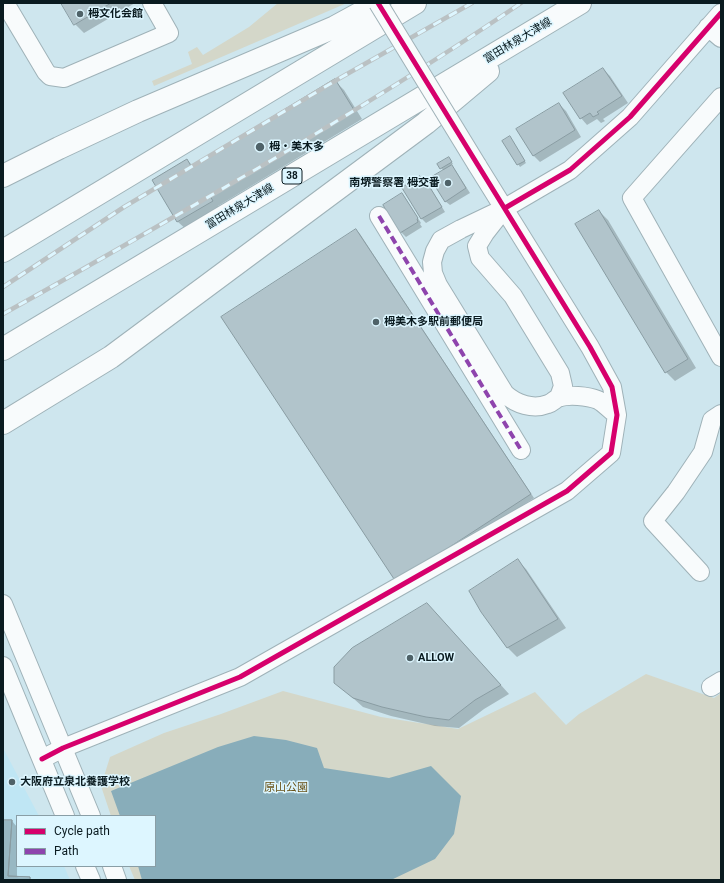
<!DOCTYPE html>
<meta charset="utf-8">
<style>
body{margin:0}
#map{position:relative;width:724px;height:883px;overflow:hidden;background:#cee6ee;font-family:Roboto,sans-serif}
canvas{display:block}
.frame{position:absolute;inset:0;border:4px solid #0a1b20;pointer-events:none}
.legend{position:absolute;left:16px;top:815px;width:140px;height:52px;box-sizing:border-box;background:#ddf6ff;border:1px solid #899ea6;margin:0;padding:5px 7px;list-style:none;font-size:12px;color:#0a1b20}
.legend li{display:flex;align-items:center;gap:8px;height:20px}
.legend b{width:20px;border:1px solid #899ea6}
</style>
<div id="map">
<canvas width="724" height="883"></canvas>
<div class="frame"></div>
<ul class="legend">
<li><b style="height:5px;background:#d6006c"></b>Cycle path</li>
<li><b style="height:5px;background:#8e44ad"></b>Path</li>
</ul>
</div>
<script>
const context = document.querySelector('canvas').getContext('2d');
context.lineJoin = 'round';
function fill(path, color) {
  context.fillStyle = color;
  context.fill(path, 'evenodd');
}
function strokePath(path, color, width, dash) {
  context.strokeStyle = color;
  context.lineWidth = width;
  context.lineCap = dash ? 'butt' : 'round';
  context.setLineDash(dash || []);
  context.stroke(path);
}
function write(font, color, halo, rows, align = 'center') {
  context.font = font + ' Roboto,"Noto Sans JP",sans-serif';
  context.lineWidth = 3;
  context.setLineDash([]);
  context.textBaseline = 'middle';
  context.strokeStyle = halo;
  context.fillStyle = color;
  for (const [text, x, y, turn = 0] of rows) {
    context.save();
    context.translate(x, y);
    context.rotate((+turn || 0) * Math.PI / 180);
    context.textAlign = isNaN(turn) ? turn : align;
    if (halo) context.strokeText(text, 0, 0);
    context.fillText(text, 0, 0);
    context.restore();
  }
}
fill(new Path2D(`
 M3 748 39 816H17V866H64L70 880H3Z`), '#bfe6f4');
fill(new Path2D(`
 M278 3H347L154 86 152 81 192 64 188 52 197 47 203 55 249 27Z
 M646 674 714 698 721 693V880H135L129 866H155V816H111L101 786 110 757 164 733 221 714 283 691 381 717 458 729 535 692 566 725 579 714Z`), '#d4d7c9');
fill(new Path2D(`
 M254 736 286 740 317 748 324 768 389 778 431 766 461 796 454 834 435 859 391 880H142L138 866H155V816H120L111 791 218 747Z`), '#88adba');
fill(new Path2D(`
 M62 3H135L84 33 75 24Z
 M603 69 610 76 628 103 603 119 605 121 601 123 597 119 587 125 581 118Z
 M335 81 344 90 362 119 218 206 221 210 187 230 178 222 153 181 187 160 193 166Z
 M559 104 566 111 581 137 540 162 533 155Z
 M510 137 526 163 520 167 504 141Z
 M449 158 453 164 451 165 456 171 470 193 450 205 445 201 444 171 441 168Z
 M426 182 430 187 445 212 426 223 422 219 403 188Z
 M402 195 406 199 421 223 420 224 422 227 406 237 401 232 385 205Z
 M599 211 608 220 696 368 675 381 666 372Z
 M356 230 360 234 534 498 401 585Z
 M517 560 526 569 566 628 517 657 508 648 482 611Z
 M436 613 509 694 484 709 459 728 435 726 391 716 363 707 335 682Z
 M3 821H12L17 827V877L29 878 31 880H3Z`), '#0003');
const building = new Path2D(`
 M61 3H111L74 25Z
 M603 68 622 96 597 112 599 114 593 117 590 113 580 119 563 93Z
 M335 79 354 110 210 196 213 201 177 222 152 180 187 159 191 166Z
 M559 103 575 130 533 156 516 129Z
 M510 136 525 161 517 165 502 141Z
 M449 157 452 162 440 169 437 164Z
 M452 165 466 188 445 202 430 178Z
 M420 176 424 182 426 181 442 207 421 219 402 188Z
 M402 193 418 218 417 219 418 222 400 233 383 205Z
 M599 210 688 359 665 373 575 224Z
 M356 229 531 494 396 582 221 317Z
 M518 559 558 619 507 648 481 612 469 591Z
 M427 603 501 685 475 700 449 720 426 717 382 707 353 698 334 683V667L352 648Z
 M3 820H12L8 876 30 877V880H3Z
 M3 820H12L8 876 30 877V880H3Z`);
fill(building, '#b1c4cb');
strokePath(building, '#899ca2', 1);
const minor = new Path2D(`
 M5 3 46 72 50 76 64 78 169 33 152 3
 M708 27 721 38
 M503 210 485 233 477 246 480 258 513 296 560 373 563 386 559 397
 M379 216 521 450
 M721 357 632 198 721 97
 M617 415C611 411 604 403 598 400 588 396 568 394 558 398 555 399 552 403 548 404 533 410 516 404 505 394L438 285 433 273 432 262 435 251 441 240 461 229 505 208 570 170 630 117 721 13
 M700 572 653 521 676 492 703 452 712 420 721 414
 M3 604 91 816
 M3 666 65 816
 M711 687 721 681
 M42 759 63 748 240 677 567 491 611 453 617 415 612 387 590 347 477 165
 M85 866 91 880
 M112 866 117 880`);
const major = new Path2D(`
 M3 176 59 148 138 111 335 27 379 3
 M3 251 415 3
 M3 349 580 3
 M3 423 111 357 426 123 488 71`);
strokePath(minor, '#9fb2b8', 20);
strokePath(major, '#9fb2b8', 24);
strokePath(minor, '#f8fbfc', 18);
strokePath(major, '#f8fbfc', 22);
const rail = new Path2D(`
 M3 287 124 207 340 78 472 3
 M3 314C95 263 186 210 277 157 359 108 441 58 521 3`);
strokePath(rail, '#bac1c3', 4.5);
strokePath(rail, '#ddf6ff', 3, [9]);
const minorBridge = new Path2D(`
 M378 3 477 165`);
strokePath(minorBridge, '#9fb2b8', 20, []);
strokePath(minorBridge, '#f8fbfc', 18);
strokePath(new Path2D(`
 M379 216 521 450`), '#8e44ad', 4, [8, 4]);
strokePath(new Path2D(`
 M505 208 570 170 630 117 721 13
 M42 759 63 748 240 677 567 491 611 453 617 415 612 387 590 347 378 3`), '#d6006c', 5);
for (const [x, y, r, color] of [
 [80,14,4,"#4f6268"],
 [260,147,5,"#4f6268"],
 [448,183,4,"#4f6268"],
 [376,322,4,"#4f6268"],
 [410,658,4,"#4f6268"],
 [12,782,4,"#4f6268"]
]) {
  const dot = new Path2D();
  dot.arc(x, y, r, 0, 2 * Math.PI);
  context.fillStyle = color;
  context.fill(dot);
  strokePath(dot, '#ddf6ff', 1.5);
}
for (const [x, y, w] of [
 [292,176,20]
]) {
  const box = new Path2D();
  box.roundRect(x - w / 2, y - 8, w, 16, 3);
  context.fillStyle = '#ddf6ff';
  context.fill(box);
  strokePath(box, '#0a1b20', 1);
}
write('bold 10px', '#0a1b20', null, [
 ["38",292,176]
]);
write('bold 11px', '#0a1b20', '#ddf6ff', [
 ["栂文化会館",88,14],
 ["栂・美木多",269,147],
 ["南堺警察署 栂交番",440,183,"right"],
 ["栂美木多駅前郵便局",384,322],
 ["ALLOW",418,658],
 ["大阪府立泉北養護学校",20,782]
], 'left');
write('11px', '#0a1b20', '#ddf6ff', [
 ["富田林泉大津線",518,41,-31],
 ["富田林泉大津線",240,207,-31]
]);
write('11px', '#685116', '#ddf6ff', [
 ["原山公園",286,788]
]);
</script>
